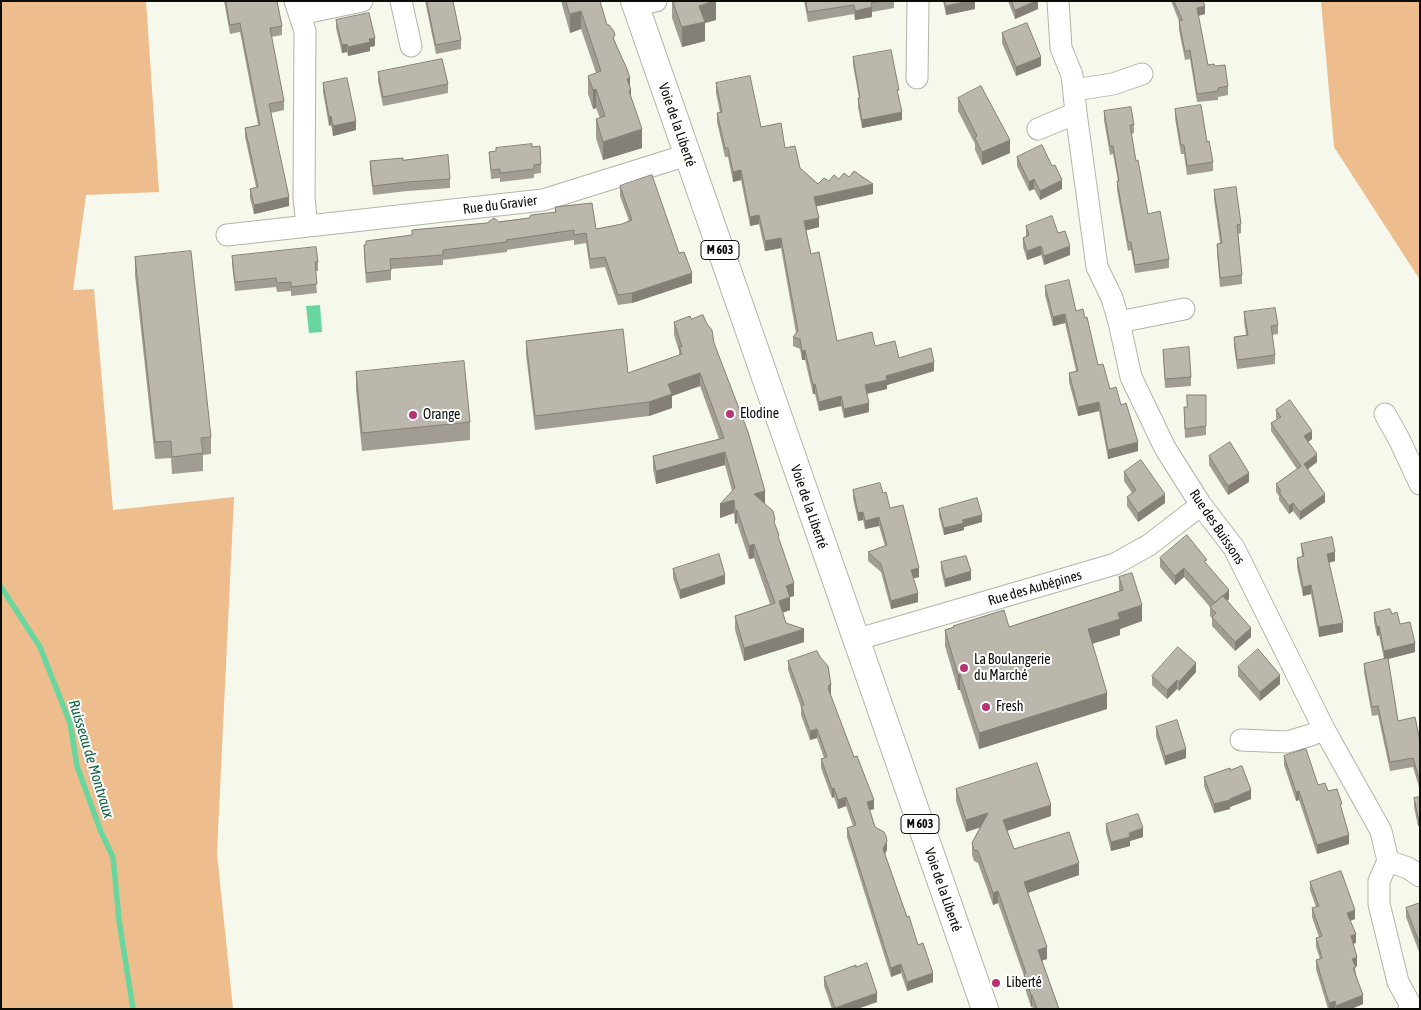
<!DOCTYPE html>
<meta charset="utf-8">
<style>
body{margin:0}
#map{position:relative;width:1421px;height:1010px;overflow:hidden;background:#f6f8ec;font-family:"Asap Condensed",sans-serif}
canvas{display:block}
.frame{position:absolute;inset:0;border:2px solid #0c0c08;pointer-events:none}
</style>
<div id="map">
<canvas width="1421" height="1010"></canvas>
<div class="frame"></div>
</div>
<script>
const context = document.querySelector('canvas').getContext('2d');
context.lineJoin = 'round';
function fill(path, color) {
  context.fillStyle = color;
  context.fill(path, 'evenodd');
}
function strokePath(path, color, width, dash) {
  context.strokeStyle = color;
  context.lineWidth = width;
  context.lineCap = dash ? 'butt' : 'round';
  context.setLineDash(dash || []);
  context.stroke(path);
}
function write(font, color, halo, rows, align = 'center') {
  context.font = font + ' "Asap Condensed",sans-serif';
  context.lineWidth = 4;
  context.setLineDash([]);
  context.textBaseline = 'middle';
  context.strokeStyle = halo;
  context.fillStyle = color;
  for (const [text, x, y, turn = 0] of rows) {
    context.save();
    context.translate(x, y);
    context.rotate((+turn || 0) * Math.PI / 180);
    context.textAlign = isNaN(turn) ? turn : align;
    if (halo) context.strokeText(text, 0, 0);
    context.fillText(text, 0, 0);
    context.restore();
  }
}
fill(new Path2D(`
 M1 1H146L159 192 86 195 73 290 94 289 113 510 234 497 217 853 233 1009H1Z
 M1321 1H1420V280L1334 147Z`), '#edbd8e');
fill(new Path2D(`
 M320 305 322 332 309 333 306 306Z`), '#69d59f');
strokePath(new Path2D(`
 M1 587 40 647 70 723 77 766 101 832 113 857 119 920 133 1009`), '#69d59f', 5.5);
const minor = new Path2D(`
 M295 1 305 31 304 198 307 226
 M401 1 411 46
 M1058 1 1061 48 1072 75 1076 113 1097 267 1112 298 1119 322 1131 377 1165 448 1201 505 1234 548 1324 729 1381 831 1388 861 1408 868 1420 876
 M635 5 656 1
 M300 14 362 1
 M917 78 918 1
 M1074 90 1113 84 1142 74
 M1038 129 1076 113
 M227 235 543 200 687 155
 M1119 322 1184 309
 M1385 414 1399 439 1420 484
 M855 640 1115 564 1149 545 1201 505
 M1241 740 1287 742 1311 735 1324 729
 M1388 861 1379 881V904L1398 982 1410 1004 1409 1009`);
const major = new Path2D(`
 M634 1 985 1009`);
strokePath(minor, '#b3b4a9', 23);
strokePath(major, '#b3b4a9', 28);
strokePath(minor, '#fff', 21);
strokePath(major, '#fff', 26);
fill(new Path2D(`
 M224 1H277L282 26V35L271 37 284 101V110L271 113 289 206 254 214 250 198V189L256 187 245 137V128L258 125 240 32 230 34Z
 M425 1H453L461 40V49L436 54Z
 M561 1H600L607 25 615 41 630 88 631 96 642 148 603 160 596 138V119L600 118 596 108 593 109 588 94V76L596 73 581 29 570 33Z
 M672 1H716V20L705 23V41L682 47 672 18Z
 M804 1H894V8L872 12V17L855 20 854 14 808 22Z
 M943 1H975V9L946 15Z
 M1008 1H1038V9L1015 19Z
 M1171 1H1204L1203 2 1205 14 1198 16 1208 65 1215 66 1228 86V95L1218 97V100L1197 102 1190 59 1185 60 1179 30V21Z
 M336 20 375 46 370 47V51L348 56 347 52 342 53 336 28Z
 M1002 33 1041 66 1016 76 1002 43Z
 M853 57 899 98 902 120 862 128 858 107V98H859L853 65Z
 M378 72 448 84V93L383 106 378 81Z
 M323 83 356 130 333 136 331 125 329 126 323 92Z
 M716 83 761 127 785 148 800 168 818 184 839 179 873 194 816 206 819 227 806 230 811 254 837 341 875 346 899 358 934 371 887 385V389L867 394 869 412 844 418 841 406 819 411 815 394H813L805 360H802L800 349 793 346V337L796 333 781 248 765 251 759 224 750 226 741 180 733 182 728 157H725L717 122V113H720L716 93Z
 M958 98 1010 153 982 165 975 150V144L958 111Z
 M1175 109 1213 162V171L1187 175 1184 154H1181L1175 118Z
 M1104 111 1134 125V133L1131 134 1136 161 1148 214 1169 259V268L1135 273 1131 250 1128 251 1117 190V181H1118L1113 154 1110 155 1104 120Z
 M532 147 541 164V173L534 174V178L500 182V178L491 179 489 152Z
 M1017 157 1062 189 1040 200 1034 189 1029 191 1017 166Z
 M370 161 450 179V188L407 191 373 195 370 170Z
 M620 186 679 253 692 283 632 303 618 305 605 267 590 269 586 243 574 245V240L513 249 507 250V252L443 260V265L391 269V280L366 283 364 255V245L412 235V230L487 223 529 218 555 212V207L596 229 622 224 629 221 620 196Z
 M1214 190 1241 224V233L1238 234 1242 275V284L1220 287 1217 253V244L1220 243 1214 199Z
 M1026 226 1058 233 1070 255 1044 265 1041 255 1027 260 1023 247V238L1026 237Z
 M232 256 318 262V271H315L317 293 291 296V291L277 292 276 287 235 291 232 264Z
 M135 257 211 437V454L203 455V471L172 474 171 458 155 459 135 275Z
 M1045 286 1085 318 1098 365 1110 389 1121 405 1138 451 1108 459 1099 411 1078 416 1069 382V373L1076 371 1065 323 1053 326 1045 295Z
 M1244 312 1278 325V334L1272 335 1275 355V364L1237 369 1234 346V337L1246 335 1244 321Z
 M691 319 714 343 765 504 775 526 794 596 790 597V610L782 613 786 623 804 642 744 661 735 630V616L770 604 754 558 749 559 737 523 735 524 734 513 720 518 732 491 725 465 656 484 653 469V456L719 439 700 386 672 396V408L649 416 535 430 526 354V341L628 373 679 355V351L674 335V322Z
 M1163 350 1191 377V386L1165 388Z
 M356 372 470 422V440L362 451 356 390Z
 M1206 395V435L1185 438 1184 407H1187Z
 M1276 410 1312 439 1308 442 1317 462 1308 469 1325 502 1300 520 1293 511 1289 514 1279 500V496L1276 492V484L1297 469 1271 431V423L1277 419 1276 418Z
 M1209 456 1249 482 1228 495 1209 465Z
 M1124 472 1165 503 1138 522 1127 506V497L1132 493 1124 481Z
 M853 490 883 493 919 577 913 578 918 602 891 609 881 572 868 561V552L885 546 879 526 865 529 863 520 858 521 853 498Z
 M939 509 982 522 964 527V530L944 535 939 516Z
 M1301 544 1335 561 1329 563 1343 632 1319 637 1311 594 1303 596 1297 567V558L1302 557Z
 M1160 558 1207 564 1229 599 1227 601 1251 637 1235 651 1212 626V618L1210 616V607L1184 577 1175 585 1160 567Z
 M941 562 971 580 945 587 941 570Z
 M673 569 725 584 680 599 673 578Z
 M1119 577 1142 621 1120 629V635L1092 644 1107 709 979 749 960 690H958L945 646V630L1009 627 1119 591Z
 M1374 613 1392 614 1400 624 1415 652 1388 659 1398 721 1420 741V791L1413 767 1390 771 1378 715 1372 716 1364 672V664L1384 659 1379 635 1377 636 1374 622Z
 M788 661 831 694H830L874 809 870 810 875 827 887 850 885 854 907 917 933 982 907 991 901 973 891 977 847 837V828L853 826 846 806 838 809 834 797 832 798 821 768V759L824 758 817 738 810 740 801 715V707L788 670Z
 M1238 667 1280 684 1260 701 1238 676Z
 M1196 672 1179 691 1177 689 1167 699 1152 685V676Z
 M1156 727 1186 758 1165 765 1156 736Z
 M1284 756 1318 785 1328 791 1349 844 1317 854 1299 800 1296 801 1284 765Z
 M1230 770 1251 799 1230 807V809L1214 813 1204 786V777Z
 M956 789 1051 816 1007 831 1014 849 1079 875 1028 893 1047 959 1042 960 1059 1009H1033L1032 1006 1031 1007 1024 985V976L998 903 993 905 978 863 974 861 972 855V843L980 827 966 832 956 801Z
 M1420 797 1418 826 1414 807V798Z
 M1106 824 1143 837 1130 841V846L1111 851 1106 832Z
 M1310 882 1355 919 1350 921 1356 943 1353 944 1357 966 1355 967 1356 974 1363 1004 1351 1009H1328L1316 969V960L1320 959 1316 947V938L1319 937 1312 917V908L1316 907 1310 890Z
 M1420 903 1419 952 1406 917V908Z
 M824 977 877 1002 857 1009H832L824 986Z`), '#a29d94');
fill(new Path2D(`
 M714 1H716V20L705 23V41L682 47V27L699 6Z
 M968 1H975V9L946 15V6Z
 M1036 1H1038V9L1015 19V10Z
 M1205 6V14L1197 16V8Z
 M872 7V17L855 20V11Z
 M581 11V29L570 33V14Z
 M375 38V46L370 47V51L348 56V47L369 39Z
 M347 44V52L342 53V45Z
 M1041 57V66L1016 76V67Z
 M630 78V91L631 90V109L627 79Z
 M596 89V108L593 109V90Z
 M902 112V120L862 128V120Z
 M331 116V125L329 126V117Z
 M356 121V130L333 136V126Z
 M642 129V148L603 160V142Z
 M1010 140V153L982 165V152Z
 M741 170V180L733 182V172Z
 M1034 179V189L1029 191V182Z
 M1062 180V189L1040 200V191Z
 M873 184V194L814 207V197Z
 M289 197V206L254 214V205Z
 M759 215V224L750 226V217Z
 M819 218V227L804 231V221Z
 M781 238V248L765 251V241Z
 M1041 246V255L1027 260V251Z
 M1070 246V255L1044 265V256Z
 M692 273V283L632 303V293Z
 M1065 314V323L1053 326V317Z
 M805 350V360H802V351Z
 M934 362V371L887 385V389L865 394V385L886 376Z
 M700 373V386L672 396V408L649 416V402L668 384Z
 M815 384V394H813V385Z
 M841 396V406L819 411V402Z
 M1099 402V411L1078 416V407Z
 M869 403V412L844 418V409Z
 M1312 431V439L1304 445V436Z
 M1138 442V451L1108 459V450Z
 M725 452V465L656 484V471Z
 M1317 454V462L1304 472V464Z
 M1249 473V482L1228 495V486Z
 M765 491V504L754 494Z
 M1165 494V503L1138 522V513Z
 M1325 494V502L1300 520V512Z
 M734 500V513L720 518V504Z
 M1293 503V511L1289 514V506Z
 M737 510V523L735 524V511Z
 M863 512V520L858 521V513Z
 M982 515V522L964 527V530L944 535V528L962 520Z
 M879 517V526L865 529V521Z
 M754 544V558L749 559V546Z
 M1335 552V561L1327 563V554Z
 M919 568V577L911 579V570Z
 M1184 568V577L1175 585V576Z
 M971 571V580L945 587V579Z
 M725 575V584L680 599V590Z
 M794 583V596L790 597V610L779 614V601L786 586Z
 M1311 585V594L1303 596V587Z
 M1229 590V599L1215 612V603Z
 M918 593V602L891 609V601Z
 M1142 605V621L1120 629V635L1088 645V629L1118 613Z
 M1343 623V632L1319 637V627Z
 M1379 626V635L1377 636V627Z
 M1251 628V637L1235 651V642Z
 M804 629V642L744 661V648Z
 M1415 643V652L1384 660V651Z
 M1196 663V672L1179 691V682Z
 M960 674V690H958V675Z
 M1280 675V684L1260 701V692Z
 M1177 680V689L1167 699V690Z
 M829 685H831V694H829L828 697Z
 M1107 693V709L979 749V733Z
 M817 729V738L810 740V731Z
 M1186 749V758L1165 765V756Z
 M834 788V797L832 798V789Z
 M1251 790V799L1230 807V809L1214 813V804Z
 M1299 791V800L1296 801V792Z
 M846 797V806L838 809V800Z
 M874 800V809L867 811V802Z
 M1051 805V816L1003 832V820Z
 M988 813V825L966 832V820Z
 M1418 817H1420V826H1418Z
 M1143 828V837L1130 841V846L1111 851V842L1129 833Z
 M1349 835V844L1317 854V845Z
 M887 841V850L883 858V849Z
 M1079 863V875L1024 894V882Z
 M998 891V903L993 905V893Z
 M1355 910V919L1347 922V913Z
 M1356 934V943L1351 944V936Z
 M1047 947V959L1038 962V950Z
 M1357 957V966L1352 968V959Z
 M901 964V973L891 977V968Z
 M933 973V982L907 991V982Z
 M877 993V1002L857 1009H835V1008Z
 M1031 995H1032V1006L1031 1007Z
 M1363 995V1004L1351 1009H1336V1006Z
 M1335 1001V1009H1329V1003Z`), '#848078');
const building = new Path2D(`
 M226 1H277L282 26 270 28 284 101 269 104 289 197 254 205 250 189 258 187 245 128 260 125 240 23 230 25Z
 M427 1H453L461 40 436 45Z
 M566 1H600L607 25H609L613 30 615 35 613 38 627 69 630 78 627 79 631 90 629 91 642 129 603 142 596 119 605 116 596 89 593 90 588 76 601 71 581 11 570 14Z
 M673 1H714L699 6 705 22 682 27Z
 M806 1H882L871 3 872 7 855 11 854 5 808 12Z
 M945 1H968L946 6Z
 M1012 1H1036L1015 10Z
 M1174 1H1203L1205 6 1197 8 1208 65 1214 64 1215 66 1225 65 1228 86 1218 88V91L1197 94 1190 50 1185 52 1179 21 1182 20Z
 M369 13 375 38 369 39 370 42 348 47 347 44 342 45 336 20Z
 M1027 23 1041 57 1016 67 1002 33Z
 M891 50 899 90H897L902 112 862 120 858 98H860L853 57Z
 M442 59 448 84 383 97 378 72Z
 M750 76 761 127 781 123 785 148 795 146 800 168 818 184 824 178 829 181 834 175 839 179 844 173 849 177 854 171 873 184 814 197 819 218 804 221 811 254 819 252 837 341 872 332 875 346 895 341 899 358 931 348 934 362 886 376 887 380 865 385 869 403 844 409 841 396 819 402 815 384 813 385 805 350 802 351 800 339 793 337 798 331 781 238 765 241 759 215 750 217 741 170 733 172 728 148H725L717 113 722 112 716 83Z
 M347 78 356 121 333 126 331 116 329 117 323 83Z
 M981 86 1010 140 982 152 975 138 977 136 958 98Z
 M1201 105 1207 142 1209 141 1213 162 1187 166 1184 145H1181L1175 109Z
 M1131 107 1134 125H1130L1136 161 1138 160 1148 214 1160 211 1169 259 1135 265 1131 242H1128L1117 181H1119L1113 146H1110L1104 111Z
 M532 144V147L540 146 541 164 534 165V169L500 173V169L491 170 489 152 496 151V148Z
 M1042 145 1052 166 1055 165 1062 180 1040 191 1034 179 1029 182 1017 157Z
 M448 155 450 179 407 182 373 186 370 161 403 158V160Z
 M652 175 679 253 684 252 692 273 632 293 618 295 605 257 590 259 586 233 574 235V230L513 239 506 240 507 242 443 250V255L390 259 391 270 366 273 364 245H366V241L412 235V230L487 223 494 218 499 222 529 218 531 215 556 212 555 207 592 203 596 229 622 224 632 220 620 186Z
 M1236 187 1241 224 1237 225 1242 275 1220 278 1217 244 1222 243 1214 190Z
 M1052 216 1058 233 1065 231 1070 246 1044 256 1041 246 1027 251 1023 238 1029 235 1026 226Z
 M316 247 318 262H315L317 284 291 287V282L277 283 276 278 235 282 232 256Z
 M191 251 211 437 201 438 203 453 172 457 171 441 155 442 135 257Z
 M1069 280 1076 311 1083 309 1085 318 1087 317 1098 365 1103 364 1110 389 1116 387 1121 405 1126 403 1138 442 1108 450 1099 402 1078 407 1069 373 1078 371 1065 314 1053 317 1045 286Z
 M1275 308 1278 325 1271 326 1275 355 1237 360 1234 337 1248 335 1244 312Z
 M703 315 707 324 712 330 714 343 748 432 765 491 754 494 773 511 775 519 774 522 779 535 778 536 794 583 786 586 790 597 779 601 786 623 804 629 744 648 735 616 775 603 754 544 749 546 737 510 735 511 734 500 720 504 735 488 725 452 656 471 653 456 724 438 700 373 668 384 672 394 649 402 535 416 526 341 623 329 628 373 682 354 679 347H682L674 322 690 316 691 319Z
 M1189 347 1191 377 1165 379 1163 350Z
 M464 361 470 422 362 433 356 372Z
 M1187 395H1206V426L1185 429 1184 407H1187Z
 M1290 400 1312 431 1304 436 1317 454 1304 464 1325 494 1300 512 1293 503 1289 506 1279 492 1281 491 1276 484 1301 466 1271 423 1281 417 1276 410Z
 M1230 442 1249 473 1228 486 1209 456Z
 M1141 460 1165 494 1138 513 1127 497 1136 490 1124 472Z
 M880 483 883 493 886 492 890 508 903 505 919 568 911 570 918 593 891 601 881 564 868 552 887 545 879 517 865 521 863 512 858 513 853 490Z
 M977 498 982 515 962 520 964 523 944 528 939 509Z
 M1187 535 1207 560 1204 561 1229 590 1215 603 1184 568 1175 576 1160 558Z
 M1332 537 1335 552 1327 554 1343 623 1319 627 1311 585 1303 587 1297 558 1304 556 1301 544Z
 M719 554 725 575 680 590 673 569Z
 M966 556 971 571 945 579 941 562Z
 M1132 573 1142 605 1118 613 1120 619 1088 629 1107 693 979 733 960 674 958 675 945 630 954 627 953 626 1004 610 1009 627 1123 590 1119 577Z
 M1223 596 1251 628 1235 642 1212 617 1216 613 1210 607Z
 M1390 609 1392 614 1397 612 1400 624 1410 622 1415 643 1384 651 1379 626 1377 627 1374 613Z
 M1178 647 1196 663 1179 682 1177 680 1167 690 1152 676Z
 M1258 649 1280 675 1260 692 1238 667Z
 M817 651 820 657 828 666 831 685H829L828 688 854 757 857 756 874 800 867 802 875 827 884 832 886 836 887 841 883 849 907 917 909 916 918 945 923 943 933 973 907 982 901 964 891 968 847 828 856 825 846 797 838 800 834 788 832 789 821 759 827 757 817 729 810 731 801 706 804 705 788 661Z
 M1388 658 1398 721 1415 717 1420 741V782L1413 758 1390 762 1378 706 1372 707 1364 664Z
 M1177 720 1186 749 1165 756 1156 727Z
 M1306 749 1318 785 1325 783 1328 791 1337 789 1342 804H1340L1349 835 1317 845 1299 791 1296 792 1284 756Z
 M1037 763 1051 805 1003 820 1014 849 1069 832 1079 863 1024 882 1047 947 1038 950 1059 1009H1037L1032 995H1031L1024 974 1026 973 998 891 993 893 978 851 974 850 972 843 988 813 966 820 956 789Z
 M1242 766 1251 790 1230 799V800L1214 804 1204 777 1230 768V770Z
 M1420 797V817H1418L1414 798Z
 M1138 814 1143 828 1129 833 1130 837 1111 842 1106 824Z
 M1341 871 1355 910 1347 913 1356 934 1351 936 1357 957 1352 959 1356 967 1353 968 1363 995 1336 1006 1335 1001 1329 1003 1316 960 1322 958 1316 938 1322 936 1312 908 1319 906 1310 882Z
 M1420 903V942H1419L1406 908Z
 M867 963 877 993 835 1008 824 977 856 965V967Z`);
fill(building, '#bcb7ac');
strokePath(building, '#848078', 1);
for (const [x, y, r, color] of [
 [730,414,5,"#b93273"],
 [413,415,5,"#b93273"],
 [964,668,5,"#b93273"],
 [986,707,5,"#b93273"],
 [996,983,5,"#b93273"]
]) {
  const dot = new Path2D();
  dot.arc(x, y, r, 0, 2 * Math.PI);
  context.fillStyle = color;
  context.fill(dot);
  strokePath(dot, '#fff', 2);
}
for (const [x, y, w] of [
 [720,250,38],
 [920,824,38]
]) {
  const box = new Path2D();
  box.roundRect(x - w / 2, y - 9.5, w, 19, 4);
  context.fillStyle = '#fff';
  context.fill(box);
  strokePath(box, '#0c0c08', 1);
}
write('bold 12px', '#0c0c08', null, [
 ["M 603",720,250],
 ["M 603",920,824]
]);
write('14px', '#0c0c08', '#fff', [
 ["Voie de la Liberté",677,125,71],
 ["Rue du Gravier",500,205,-7],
 ["Voie de la Liberté",809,507,71],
 ["Rue des Buissons",1217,527,56],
 ["Rue des Aubépines",1035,588,-16],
 ["Voie de la Liberté",943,890,71]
]);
write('14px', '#0c0c08', '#fff', [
 ["Elodine",740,414],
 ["Orange",423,415],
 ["La Boulangerie",974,660],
 ["du Marché",974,676],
 ["Fresh",996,707],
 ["Liberté",1006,983]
], 'left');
write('italic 15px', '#136542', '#fff', [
 ["Ruisseau de Montvaux",91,759,73]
]);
</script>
